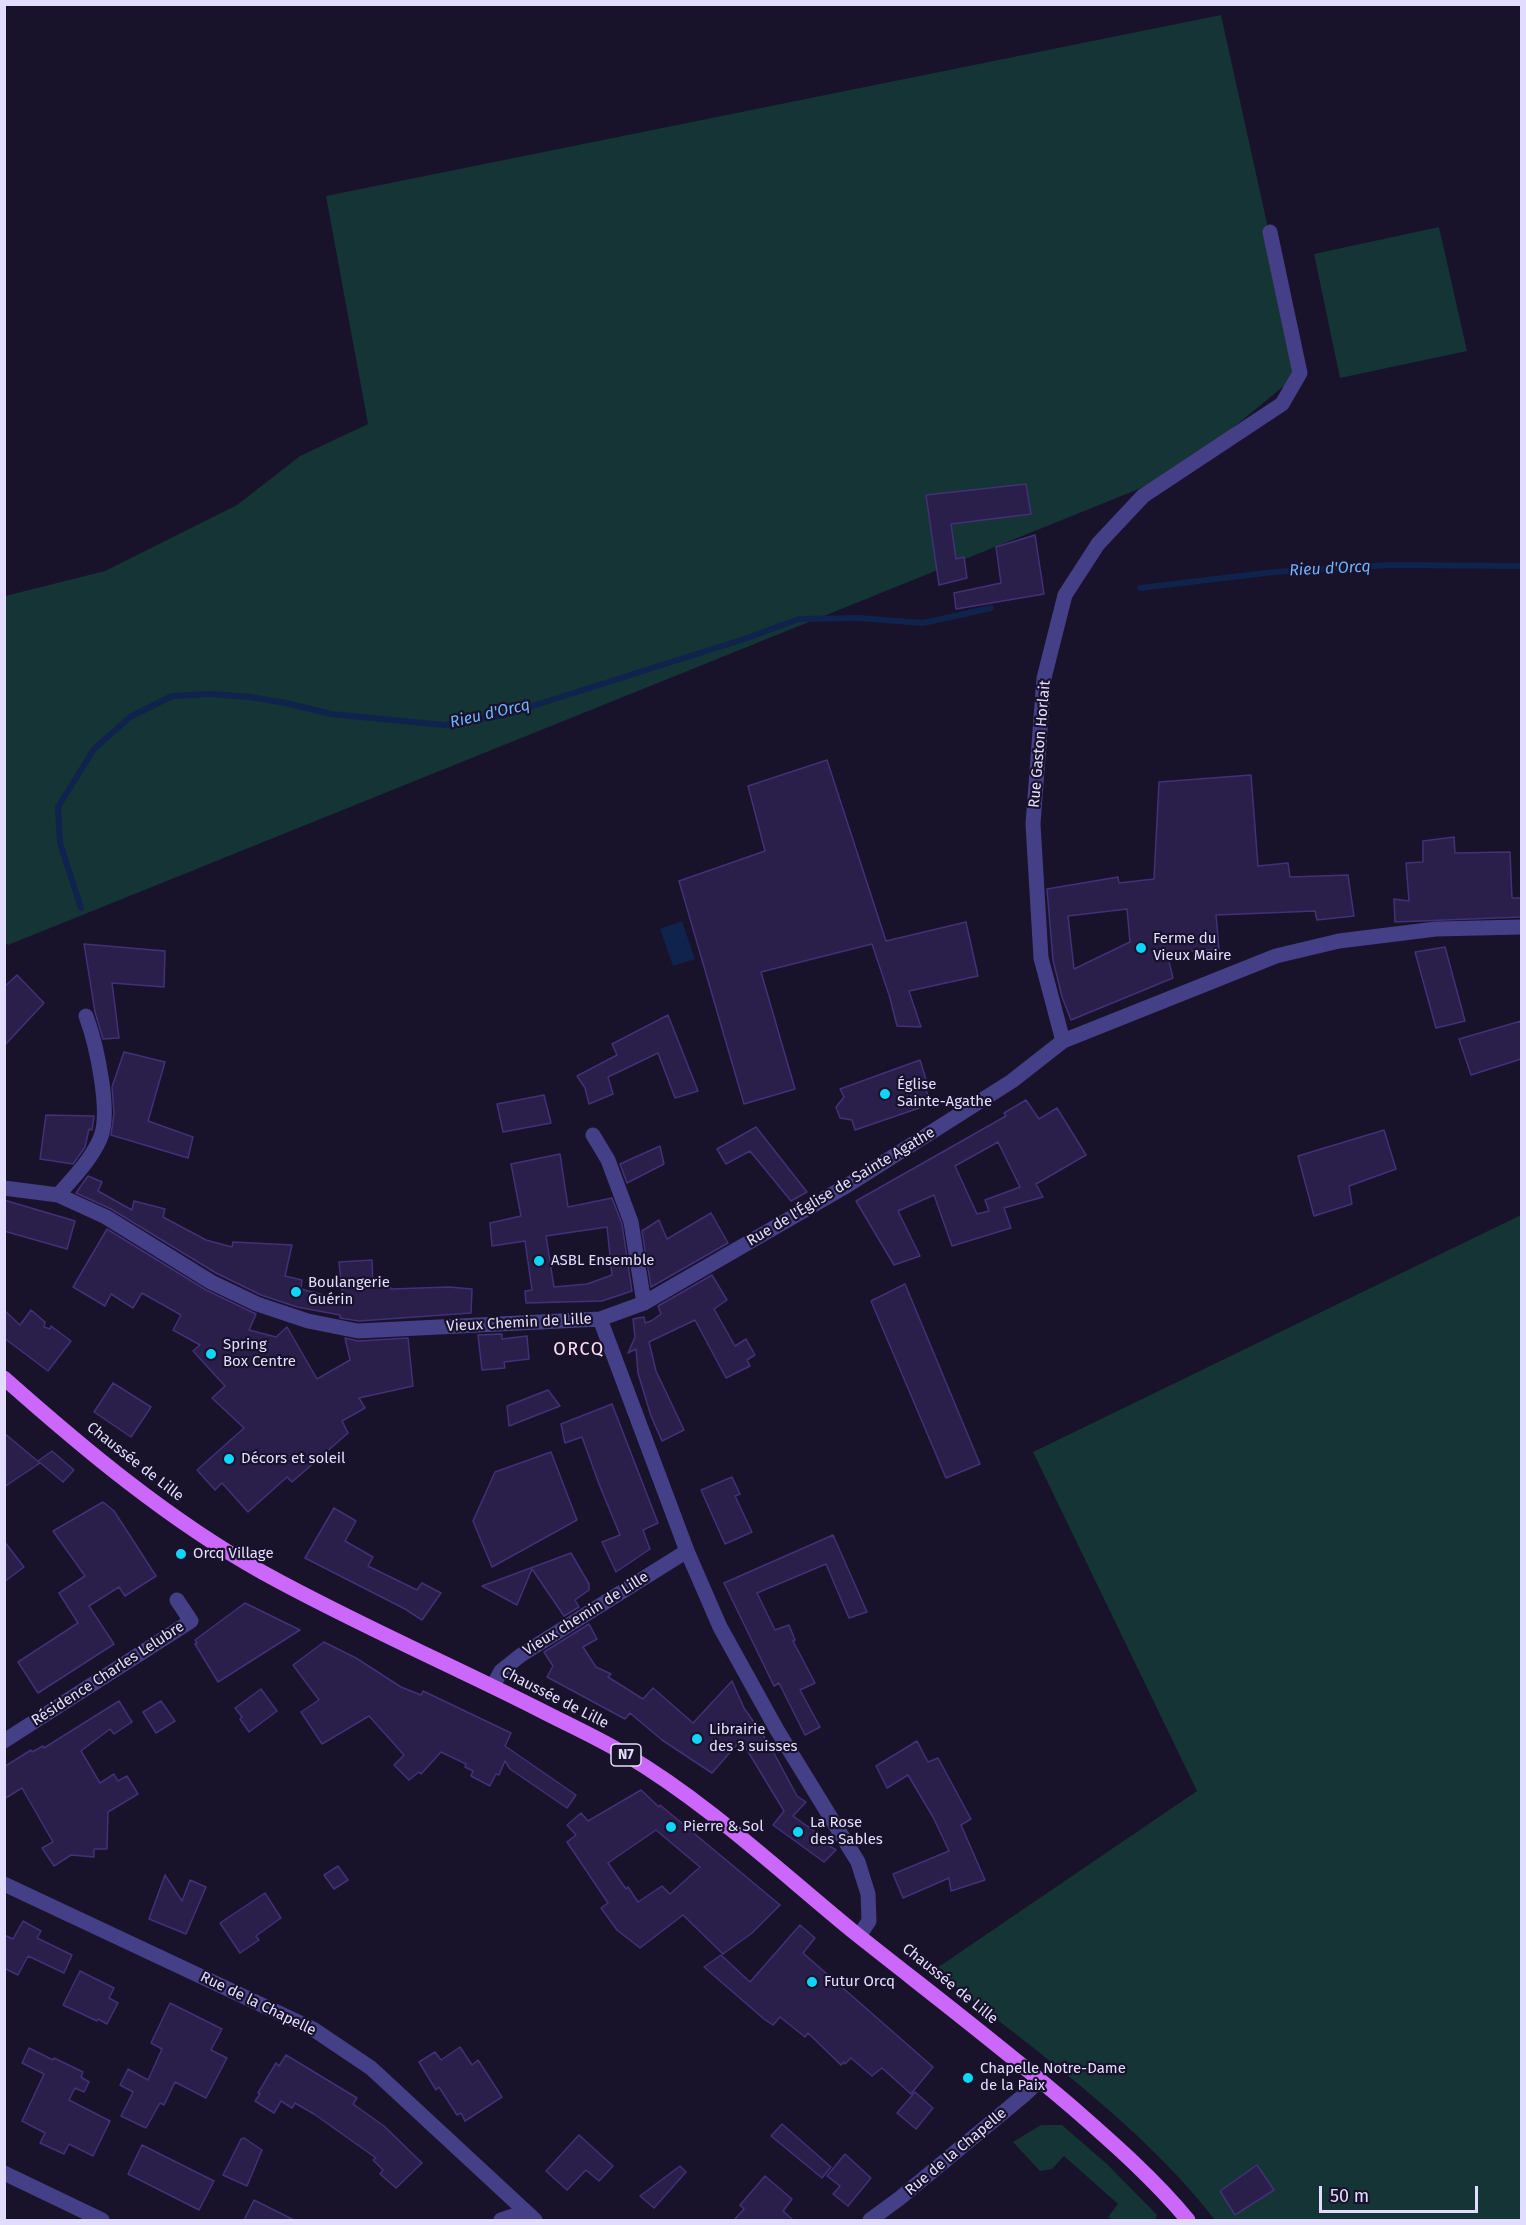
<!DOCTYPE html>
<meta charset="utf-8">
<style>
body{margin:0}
#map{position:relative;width:1526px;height:2225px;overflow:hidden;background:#18122b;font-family:"Fira Sans",sans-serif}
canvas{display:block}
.frame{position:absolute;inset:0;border:6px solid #e2ddfe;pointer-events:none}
.scale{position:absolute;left:1319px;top:2186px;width:159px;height:27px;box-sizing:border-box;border:3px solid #e2ddfe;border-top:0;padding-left:8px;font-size:18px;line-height:21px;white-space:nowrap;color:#e2ddfe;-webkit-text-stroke:4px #18122b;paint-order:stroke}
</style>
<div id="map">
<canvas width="1526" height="2225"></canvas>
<div class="frame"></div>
<div class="scale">50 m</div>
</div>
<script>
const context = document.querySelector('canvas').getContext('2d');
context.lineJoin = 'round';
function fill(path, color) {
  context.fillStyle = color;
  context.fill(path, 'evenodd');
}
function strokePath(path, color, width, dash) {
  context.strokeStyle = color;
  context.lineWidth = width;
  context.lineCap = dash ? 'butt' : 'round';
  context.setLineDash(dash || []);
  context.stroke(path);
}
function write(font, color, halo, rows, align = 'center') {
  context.font = font + ' "Fira Sans",sans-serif';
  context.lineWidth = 4.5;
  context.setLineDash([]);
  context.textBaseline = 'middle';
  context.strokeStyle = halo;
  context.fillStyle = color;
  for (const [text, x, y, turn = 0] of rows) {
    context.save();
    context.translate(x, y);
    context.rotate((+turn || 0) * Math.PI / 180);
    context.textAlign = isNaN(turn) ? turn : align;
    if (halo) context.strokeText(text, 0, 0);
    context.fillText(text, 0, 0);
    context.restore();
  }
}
fill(new Path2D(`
 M1221 15 1300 373 1176 474 8 945 5 943V596L105 571 237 505 300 456 368 424 326 196Z
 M1439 227 1467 351 1340 378 1314 254Z
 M1521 1215V2220H1215C1141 2124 1029 2046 934 1970L1197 1791 1033 1452Z
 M1041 2125H1062L1107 2164 1157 2215 1155 2220H1113L1108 2217 1118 2204 1064 2156 1052 2169 1040 2171 1013 2142Z`), '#153435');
fill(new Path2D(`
 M682 921 695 959 673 966 660 929Z`), '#0f234d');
strokePath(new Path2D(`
 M1140 588 1274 572 1391 565 1522 566
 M81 908 60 843 58 807 94 749 130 717 172 696 211 694 250 697 286 703 331 714 444 725 504 715 744 639 799 619 859 618 923 623 991 608`), '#0f234d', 6);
const building = new Path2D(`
 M1026 484 1031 514 951 524 956 559 964 557 967 578 939 585 926 495Z
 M1035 535 1044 594 956 609 954 593 1001 583 996 547Z
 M827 760 886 941 966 922 978 976 909 991 921 1027 897 1026 890 998 872 944 761 972 795 1089 744 1104 679 881 765 851 748 786Z
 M1251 775 1258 866 1288 863 1290 877 1348 875 1354 916 1317 920 1315 911 1216 915 1219 949 1167 953 1173 978 1071 1020 1062 997 1053 960 1047 889 1118 877 1119 883 1154 879 1159 782ZM1127 909 1130 942 1074 969 1068 916Z
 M1454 837 1455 853 1510 852 1512 898H1521V917L1395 922 1394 899 1409 901 1406 863 1423 862V841Z
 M84 944 165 951 164 987 112 983 119 1038 103 1039 95 1012Z
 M1445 947 1465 1021 1436 1028 1415 952Z
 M17 975 44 1003 4 1046V987Z
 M668 1015 698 1091 675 1098 658 1053 608 1077 613 1094 589 1104 585 1088 577 1076 617 1055 612 1044Z
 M1521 1021V1059L1471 1075 1459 1039Z
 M124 1052 165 1062 148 1121 193 1137 188 1158 111 1135 114 1113 112 1087Z
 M920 1060 929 1089 926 1090 931 1104 855 1130 852 1120 840 1118 836 1107 844 1097 840 1089Z
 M544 1095 551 1123 503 1132 497 1104Z
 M1026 1100 1039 1119 1057 1108 1086 1155 1036 1184 1043 1197 1004 1208 1011 1228 952 1246 934 1195 898 1211 920 1256 894 1265 856 1201 1006 1116 1004 1113ZM998 1142 1020 1187 985 1200 989 1211 977 1214 955 1166Z
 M46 1115 94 1116 92 1130 89 1129 85 1147 73 1164 40 1159Z
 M756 1127 807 1192 791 1201 750 1151 726 1164 717 1149Z
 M1384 1130 1396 1169 1349 1186 1352 1204 1314 1216 1298 1156Z
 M660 1146 664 1164 627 1183 620 1164Z
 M560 1154 568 1207 612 1198 622 1224 632 1291 602 1301 526 1303 525 1291 532 1290 525 1241 492 1246 490 1223 521 1216 511 1164ZM607 1227 612 1275 587 1284 554 1287 546 1236Z
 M88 1176 102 1182 98 1191 114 1200 132 1210 134 1201 165 1209 163 1217 206 1240 232 1247 233 1242 292 1245 285 1276 302 1280 301 1289 343 1300 339 1262 372 1260 373 1287 390 1285 391 1289 449 1287 472 1289 471 1313 359 1321 340 1318V1315L297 1307 261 1295 216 1273 111 1209 76 1193Z
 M4 1200 75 1221 67 1249 4 1231Z
 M711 1213 728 1243 651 1287 642 1231 659 1220 667 1239Z
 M107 1229 206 1290 256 1314 249 1330 276 1337 287 1327 317 1379 350 1360 345 1338 358 1341 408 1338 413 1386 359 1398 365 1408 342 1421 348 1433 292 1482 287 1477 248 1512 222 1483 215 1490 197 1470 244 1428 212 1398 225 1386 193 1351 200 1345 173 1330 181 1315 142 1293 133 1308 111 1294 105 1306 73 1287Z
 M712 1275 727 1300 714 1309 735 1346 746 1339 755 1355 747 1360 750 1366 726 1378 695 1320 649 1342 656 1371 684 1430 662 1441 651 1416 638 1373 636 1349 628 1353 635 1337 633 1319 644 1317 645 1323 651 1321 661 1314 658 1306Z
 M905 1284 980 1464 946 1478 871 1301Z
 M4 1310 20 1325 31 1310 45 1322 44 1327 50 1329 51 1326 71 1341 48 1371 4 1338Z
 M502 1334V1339L527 1336 529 1359 504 1362 505 1368 482 1370 478 1335Z
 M113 1383 151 1407 131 1437 94 1412Z
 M548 1390 560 1406 509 1426 507 1406Z
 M612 1404 658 1523 643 1530 650 1549 616 1572 602 1542 620 1535 599 1484 582 1437 565 1443 561 1424Z
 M4 1433 40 1463 4 1487Z
 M52 1451 74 1470 63 1482 38 1461Z
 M551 1452 577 1520 492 1567 473 1521 495 1472Z
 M732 1477 740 1494 735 1496 752 1532 725 1544 701 1490Z
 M103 1502 114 1511 156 1576 125 1596 119 1587 89 1606 114 1644 38 1693 18 1662 78 1623 59 1593 85 1576 53 1531Z
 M334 1508 356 1521 345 1541 373 1557 368 1566 417 1590 422 1583 441 1593 422 1620 405 1609 305 1558Z
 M833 1535 867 1612 849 1618 826 1564 757 1593 775 1630 789 1625 795 1640 793 1641 815 1683 800 1690 820 1727 805 1735 779 1683 774 1686 724 1583Z
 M4 1541 24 1567 4 1582Z
 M571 1553 589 1584V1590L575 1600 579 1607 564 1616 532 1569 517 1605 482 1586Z
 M245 1603 300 1630 218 1682 195 1644 197 1643 195 1640Z
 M589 1624 597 1639 583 1647 596 1667 611 1674 608 1677 643 1699 653 1688 693 1723 732 1681 744 1708 769 1744 797 1796 806 1802 793 1816 824 1838 822 1841 836 1850 824 1862 773 1825 784 1811 741 1740 712 1773 662 1740 630 1713 625 1719 547 1677 553 1666 544 1652Z
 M324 1642 356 1658 401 1687 421 1695 423 1691 511 1733 505 1746 576 1795 567 1808 510 1769 505 1761 499 1775 496 1774 490 1786 471 1776 473 1771 465 1767 466 1764 441 1752 421 1774 419 1772 409 1780 394 1765 404 1755 369 1716 322 1744 301 1712 319 1700 293 1665Z
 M261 1689 277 1711 249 1732 240 1719 242 1717 235 1708Z
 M119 1701 132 1722 114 1734 110 1729 81 1751 100 1783 114 1774 118 1781 127 1776 138 1794 108 1812 107 1849H94V1857L71 1855 54 1866 42 1848 53 1842 22 1788 4 1799V1767L31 1750 32 1752 43 1746 44 1748Z
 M161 1701 175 1721 156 1733 143 1712Z
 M917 1741 928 1762 938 1758 971 1819 961 1825 985 1880 951 1891 949 1878 903 1898 893 1874 949 1851 933 1817 908 1775 887 1788 876 1766Z
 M641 1790 659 1807 660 1805 780 1905 752 1933 723 1954 683 1915 640 1948 617 1930 601 1908 608 1903 567 1842 576 1835 567 1825 581 1813 588 1821ZM656 1830 700 1867 670 1894 662 1886 638 1902 628 1887 626 1889 608 1863Z
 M338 1866 348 1880 334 1889 324 1875Z
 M165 1875 182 1901 190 1880 206 1887 186 1934 149 1919Z
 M265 1893 281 1918 256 1936 259 1940 240 1953 220 1923Z
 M23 1921 41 1931 37 1938 72 1955 64 1973 28 1956 18 1975 4 1968V1935L13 1939Z
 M800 1925 815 1938 803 1953 933 2067 911 2094 882 2068 872 2076 851 2058 845 2064 844 2062 841 2065 808 2033 805 2037 780 2017 773 2025 764 2019 704 1967 721 1955 750 1982Z
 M80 1971 114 1988 109 1998 118 2003 107 2024 98 2019 97 2021 63 2005Z
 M170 2003 222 2029 211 2050 227 2058 206 2098 175 2082 164 2105 160 2103 146 2128 121 2116 133 2092 120 2085 128 2069 148 2080 162 2049 151 2043Z
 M460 2047 472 2065 478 2060 502 2097 465 2121 461 2113 457 2115 439 2087 436 2090 419 2062 435 2052 441 2060Z
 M29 2048 53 2060 54 2058 83 2072 81 2077 89 2082 84 2092 75 2088 69 2100 110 2121 93 2156 69 2144 64 2154 40 2143 45 2133 22 2121 44 2074 22 2063Z
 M286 2055 357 2098 353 2104 384 2126 422 2163 396 2188 380 2174 383 2170 373 2160 376 2158 314 2114 295 2103 292 2108 281 2101 274 2113 255 2101 260 2094 258 2093 276 2063 279 2066Z
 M915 2092 933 2108 916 2129 897 2113Z
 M782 2124 831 2167 822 2178 771 2136Z
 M579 2135 613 2166 599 2181 586 2170 567 2190 546 2171Z
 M244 2138 262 2150 247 2186 223 2175 241 2139Z
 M142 2145 214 2181 199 2210 128 2174Z
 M845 2154 871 2178 848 2206 833 2194 840 2186 827 2176Z
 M1257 2165 1274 2190 1235 2215 1220 2191Z
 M680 2166 686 2172 654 2208 640 2196Z
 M765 2176 792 2199 783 2211 793 2220H734L744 2209 740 2205Z
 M254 2200 294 2220H244Z`);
fill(building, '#2a1e4b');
strokePath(building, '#433177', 1.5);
strokePath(new Path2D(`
 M1063 1041 1041 958 1033 824 1044 678 1065 595 1098 544 1143 496 1282 404 1300 373 1270 232
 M593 1135 608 1160 631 1222 644 1303
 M4 1188 58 1195 106 1217 211 1282 257 1304 308 1321 358 1331 600 1319 644 1303 848 1185 1012 1081 1063 1041 1276 956 1339 941 1436 929 1522 927
 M58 1195C74 1177 90 1161 100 1139 112 1113 96 1043 86 1016
 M600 1319 687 1551 720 1627 777 1730 858 1862 868 1894 869 1921 859 1936
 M493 1686 501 1671 521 1655 687 1551
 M4 1741 191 1621 177 1600
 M4 1884 313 2029 371 2068 535 2220
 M4 2173 102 2220
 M501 2220 526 2212
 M870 2220 900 2198 1023 2096 1040 2080`), '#453f88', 15);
strokePath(new Path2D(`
 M4 1378C84 1449 169 1520 262 1572 352 1622 447 1663 538 1709 567 1724 596 1737 623 1753 708 1803 779 1871 855 1933 928 1991 1002 2047 1073 2108 1113 2143 1154 2179 1188 2220`), '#cb67fb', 15);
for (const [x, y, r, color] of [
 [1141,948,6,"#0fd5f8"],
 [885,1094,6,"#0fd5f8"],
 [539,1261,6,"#0fd5f8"],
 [296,1292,6,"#0fd5f8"],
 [211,1354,6,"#0fd5f8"],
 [229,1459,6,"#0fd5f8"],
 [181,1554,6,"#0fd5f8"],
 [697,1739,6,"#0fd5f8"],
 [671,1827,6,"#0fd5f8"],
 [798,1832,6,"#0fd5f8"],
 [812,1982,6,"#0fd5f8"],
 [968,2078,6,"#0fd5f8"]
]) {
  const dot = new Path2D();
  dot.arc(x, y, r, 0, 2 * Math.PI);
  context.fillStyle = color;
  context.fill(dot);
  strokePath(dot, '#18122b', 2);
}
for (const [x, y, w] of [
 [626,1755,30]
]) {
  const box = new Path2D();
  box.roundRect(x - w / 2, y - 11, w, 22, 4.5);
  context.fillStyle = '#18122b';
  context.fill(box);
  strokePath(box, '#e2ddfe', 1.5);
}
write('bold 14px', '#e2ddfe', null, [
 ["N7",626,1755]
]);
write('15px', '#e2ddfe', '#18122b', [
 ["Rue Gaston Horlait",1040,744,-85],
 ["Rue de l'Église de Sainte Agathe",841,1187,-31],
 ["Vieux Chemin de Lille",519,1323,-3],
 ["Chaussée de Lille",135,1462,38],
 ["Vieux chemin de Lille",586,1614,-32],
 ["Résidence Charles Lelubre",108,1674,-33],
 ["Chaussée de Lille",555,1698,27],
 ["Chaussée de Lille",950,1984,39],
 ["Rue de la Chapelle",258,2004,26],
 ["Rue de la Chapelle",956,2152,-40]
]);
write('15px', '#e2ddfe', '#18122b', [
 ["Ferme du",1153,939],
 ["Vieux Maire",1153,956],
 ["Église",897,1085],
 ["Sainte-Agathe",897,1102],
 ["ASBL Ensemble",551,1261],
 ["Boulangerie",308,1283],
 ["Guérin",308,1300],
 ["Spring",223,1345],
 ["Box Centre",223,1362],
 ["Décors et soleil",241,1459],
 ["Orcq Village",193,1554],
 ["Librairie",709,1730],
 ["des 3 suisses",709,1747],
 ["La Rose",810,1823],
 ["des Sables",810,1840],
 ["Pierre & Sol",683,1827],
 ["Futur Orcq",824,1982],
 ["Chapelle Notre-Dame",980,2069],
 ["de la Paix",980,2086]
], 'left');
write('italic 16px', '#6eb2fb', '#18122b', [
 ["Rieu d'Orcq",1330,569,-3],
 ["Rieu d'Orcq",490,714,-13]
]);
context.letterSpacing = '1.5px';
write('18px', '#fedff1', '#18122b', [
 ["ORCQ",579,1350]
]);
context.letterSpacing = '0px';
</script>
